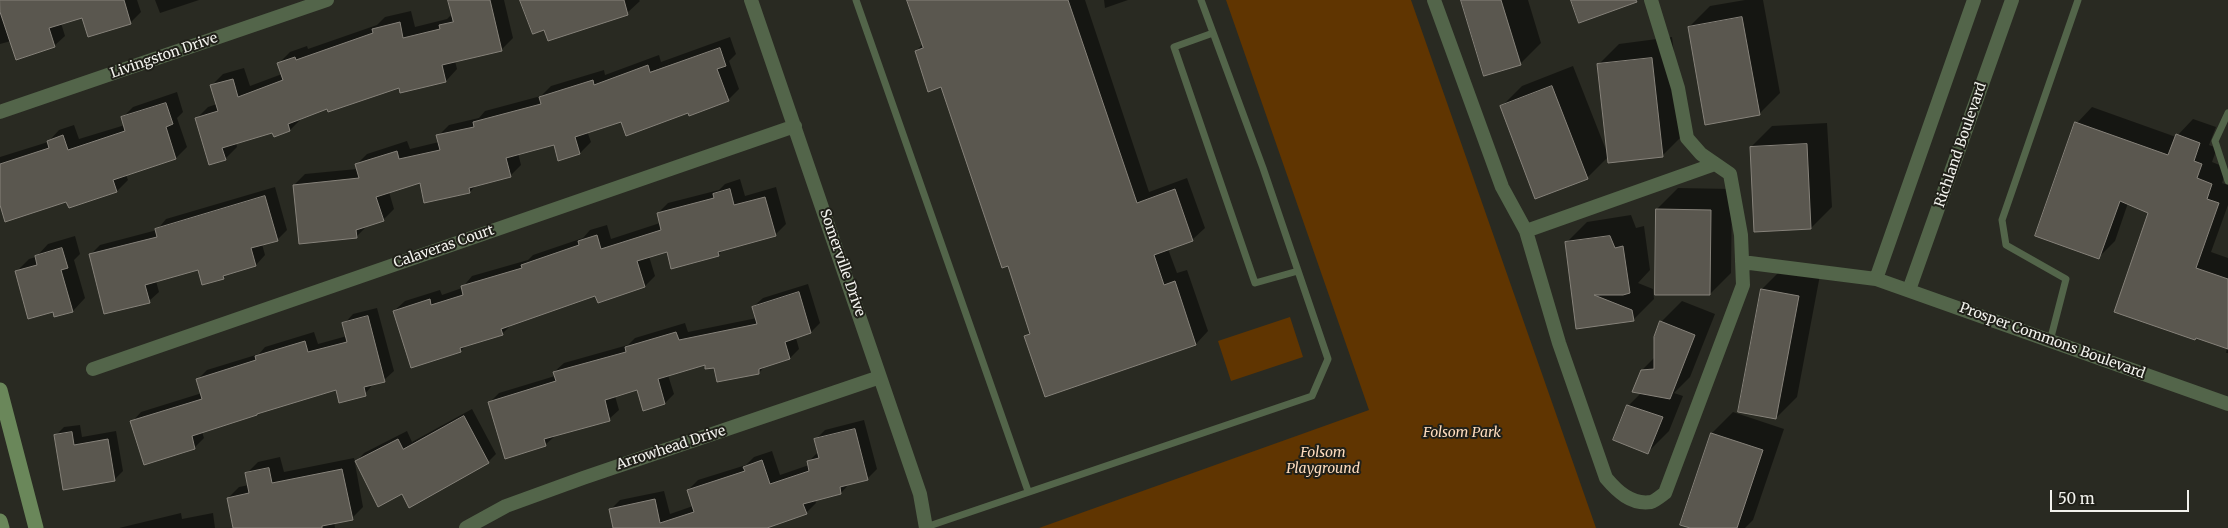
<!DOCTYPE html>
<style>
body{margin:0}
#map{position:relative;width:2228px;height:528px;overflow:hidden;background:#292a22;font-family:Merriweather,serif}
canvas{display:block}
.scale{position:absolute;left:2050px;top:490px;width:139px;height:22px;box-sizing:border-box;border:2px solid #f2f2ed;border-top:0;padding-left:6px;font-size:15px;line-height:18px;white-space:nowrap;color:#f2f2ed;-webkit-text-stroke:4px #202019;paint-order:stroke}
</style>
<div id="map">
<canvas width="2228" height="528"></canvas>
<div class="scale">50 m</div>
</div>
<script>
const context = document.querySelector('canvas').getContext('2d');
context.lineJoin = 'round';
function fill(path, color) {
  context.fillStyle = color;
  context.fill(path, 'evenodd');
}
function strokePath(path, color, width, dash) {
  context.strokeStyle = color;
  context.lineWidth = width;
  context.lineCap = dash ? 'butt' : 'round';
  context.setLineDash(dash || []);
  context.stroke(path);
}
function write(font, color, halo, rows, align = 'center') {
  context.font = font + ' Merriweather,serif';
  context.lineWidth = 4;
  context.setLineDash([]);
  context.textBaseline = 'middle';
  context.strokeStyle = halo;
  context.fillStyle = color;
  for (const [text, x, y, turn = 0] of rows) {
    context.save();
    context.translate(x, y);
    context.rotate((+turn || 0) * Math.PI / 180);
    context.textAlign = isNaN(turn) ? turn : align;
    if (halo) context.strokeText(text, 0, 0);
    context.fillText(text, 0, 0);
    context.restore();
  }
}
fill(new Path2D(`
 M1226 0H1411L1596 528H1039L1369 410Z
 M1290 317 1303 357 1231 381 1218 341Z`), '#603501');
fill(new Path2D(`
 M0 0H137L141 12 130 23 83 16 61 23 65 36 54 46 11 41 0 44Z
 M155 0H199L160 13Z
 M452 0H504L513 38 502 49 455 61 457 69 446 81 401 92 400 86 328 107 301 119 290 130 273 132 236 143 237 147 225 159 196 119 208 107 217 104 211 86 223 74 244 68 250 86 282 74 278 64 290 52 307 46 308 49 377 25 385 17 411 11 415 27 447 19 452 14Z
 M521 0H639L640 1 627 13 544 28Z
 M908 0H1085L1149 192 1187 178 1205 228 1192 240 1168 249 1177 273 1187 270 1208 331 1196 344 1045 395 1026 337 1031 331 1009 265 942 86 916 51 923 44Z
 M1104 0H1128L1105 8Z
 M1462 0H1528L1541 43 1520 64Z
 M1745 0H1763L1780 93 1759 114 1689 27 1710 6Z
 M730 37 736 54 729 61 739 89 728 100 689 112 622 121 587 131 591 142 580 153 559 159 555 144 518 153 521 165 510 176 476 185 470 192 425 201 421 181 389 192 394 209 383 220 368 225 357 236 294 185 305 174 357 169 356 165 367 154 407 141 410 149 439 142 438 136 449 125 479 118 485 111 541 96 551 86 604 70 605 75 659 55 661 62Z
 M1672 37 1684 134 1663 155 1609 156 1587 178 1501 107 1522 86 1573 66 1608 155 1598 65 1619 44Z
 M177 92 183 112 177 118 187 147 176 158 126 175 128 180 117 191 67 200 0 201V157L48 142 59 130 74 125 79 139 125 125 122 118 133 107Z
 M2092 107 2176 137 2193 119 2216 127 2209 145 2217 148 2212 162 2227 168 2222 183 2228 185V205L2211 252 2228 258V353H2226L2227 348 2150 212 2128 203 2115 241 2099 257 2077 123Z
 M1827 123 1832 207 1811 228 1751 147 1772 126Z
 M740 179 745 196 776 187 786 224 775 235 724 249 718 255 667 250 649 256 655 276 645 286 596 295 512 324 502 334 467 344 461 351 394 311 405 301 440 290 442 295 462 288 472 276 528 260 533 255 583 238 590 230 607 225 611 239 660 223 658 213 668 203 719 190 725 184Z
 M275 187 287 230 277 240 262 244 265 255 256 265 228 273 223 278 199 269 156 281 159 292 149 301 90 255 100 245 157 230 166 219Z
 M1678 188 1732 189 1731 273 1710 294 1657 209Z
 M1631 215 1636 228 1644 226 1650 270 1638 283 1653 289 1654 299 1633 320 1578 328 1566 243 1587 222Z
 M75 236 80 254 74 260 85 298 73 311 54 310 16 272 29 259 36 257 48 244Z
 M1783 268 1820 275 1797 397 1776 418 1762 289Z
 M808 284 820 323 811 332 796 338 799 349 790 358 765 366 759 373 706 364 668 375 674 394 665 403 644 409 638 389 615 396 619 410 609 419 555 436 545 445 490 402 499 393 555 376 554 372 564 363 628 345 635 338 685 323 688 332 757 318 753 307 763 298Z
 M1682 301 1715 314 1690 377 1674 393 1683 396 1669 431 1648 452 1628 406 1641 393 1642 370 1655 357 1661 322Z
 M377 308 394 371 384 380 374 383 365 394 337 389 259 412 202 432 204 438 195 447 145 463 132 422 141 412 202 393 198 379 207 370 259 354 265 347 314 332 318 344 347 336 344 324 353 314Z
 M472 409 496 454 488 462 402 493 356 462 364 453 407 431 412 442Z
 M1733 412 1784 429 1753 520 1745 528H1694L1712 433Z
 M864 420 877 469 867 479 850 483 841 493 815 500 816 503 806 513 763 528H614L610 510 620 500 664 491 670 514 693 506 688 490 698 480 746 465 754 457 772 451 780 475 809 465 808 462 818 452 815 440 825 430Z
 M80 425 82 437 116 431 123 471 115 479 64 489 55 436 64 427Z
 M280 457 284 472 354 458 363 507 352 518 334 522 335 528H234L228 498 239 487 249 485 247 473 258 462Z
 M181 513 182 519 213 513 215 528H119Z`), '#0007');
const building = new Path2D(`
 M0 0H124L131 24 88 37 82 18 49 28 55 47 16 60 0 12Z
 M448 0H490L502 51 442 65 446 82 400 93 399 88 328 112 327 109 288 124 290 131 274 137 272 133 222 148 226 160 209 165 195 118 218 111 210 85 233 79 238 97 283 80 277 63 295 57 296 60 373 33 372 29 400 22 403 38 440 29 439 25 453 22Z
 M520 0H624L628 15 548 41 544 30 533 34Z
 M907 0H1068L1137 203 1175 189 1193 241 1154 255 1164 285 1175 281 1196 345 1045 397 1024 336 1030 334 1008 266 1002 268 941 87 928 92 915 51 923 48Z
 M1461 0H1501L1521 65 1484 76Z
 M1571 0H1636L1637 2 1579 23Z
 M1742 17 1760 115 1705 125 1688 27Z
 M720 48 726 66 717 69 729 101 689 116 688 113 626 136 621 122 575 137 580 154 558 161 554 145 506 158 511 177 469 188 470 193 424 203 420 183 376 197 384 221 356 230 357 238 299 244 293 185 359 178 355 164 397 151 399 159 440 150 436 135 474 127 473 122 541 104 539 97 593 80 594 85 648 65 650 72Z
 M1652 58 1663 157 1608 163 1597 64Z
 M1552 86 1588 179 1535 199 1500 106Z
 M166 103 173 124 166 127 176 159 113 180 117 192 69 208 66 202 5 222 0 205V164L49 148 47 141 63 135 68 150 125 131 121 117Z
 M2075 122 2168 155 2176 134 2200 143 2194 161 2202 164 2197 178 2212 184 2207 199 2219 203 2196 268 2228 279V349L2196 338 2195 340 2114 312 2148 213 2120 201 2099 259 2035 236Z
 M1807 144 1811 229 1754 232 1750 147Z
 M730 189 734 205 765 197 776 236 718 252 719 256 671 269 667 252 637 261 645 287 598 303 595 296 501 329 503 335 460 348 461 352 411 368 393 311 430 299 431 305 463 295 461 286 522 268 521 265 579 245 578 241 597 235 601 249 661 230 657 213 714 198 713 194Z
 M265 196 278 241 251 248 256 266 223 276 224 279 202 285 198 270 145 285 150 303 104 314 89 254 157 237 155 229Z
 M1656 209 1711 210 1710 295H1655Z
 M1610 236 1615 248 1623 246 1630 293 1623 295H1594L1632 310 1634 321 1576 329 1565 242Z
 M62 248 68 268 61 270 73 312 54 317 53 312 28 319 15 271 37 265 35 256Z
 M1761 289 1799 296 1776 419 1738 412Z
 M799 292 811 333 785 342 790 359 759 369V374L717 382 714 368 705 369V365L658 379 665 404 643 411 637 390 605 400 610 421 544 439 546 446 505 459 488 402 556 381 553 372 626 352 625 347 676 332 679 340 757 324 752 307Z
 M368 316 385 382 364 387 366 396 339 403 336 390 257 414V415L192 436 195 449 144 465 130 421 202 399 196 379 256 360 255 356 305 341 308 352 347 342 342 323Z
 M1660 321 1695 335 1670 399 1632 392 1641 370 1654 369V337Z
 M1627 405 1663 417 1648 454 1613 440Z
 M464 416 489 463 409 508 402 494 378 507 355 461 398 439 403 449Z
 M855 429 868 480 840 487 841 494 803 504 807 514 767 528H613L609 509 655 499 660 523 694 512 687 490 745 471 743 467 762 460 770 484 809 471 807 461 819 458 814 439Z
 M72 432 74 445 108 439 115 481 63 490 54 435Z
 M1711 433 1763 450 1737 528H1690L1680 525Z
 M269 468 272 483 342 469 353 520 322 526V528H233L227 498 249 493 245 473Z`);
fill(building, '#5a574f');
strokePath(building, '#86827a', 1);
strokePath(new Path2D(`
 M856 0 1028 491
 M1213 33 1174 47 1255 283 1298 271
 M2228 113 2215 141 2228 181
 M2050 341 2066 279 2006 245 2002 220 2078 0
 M926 527 1312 396 1328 359 1263 168 1201 0`), '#53654a', 7);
strokePath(new Path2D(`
 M751 0 920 494 926 528
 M1434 0 1502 187 1526 231 1559 343 1606 478C1617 491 1631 505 1651 502 1655 501 1661 496 1665 493L1743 285 1741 235 1730 174 1701 154 1687 138 1678 88 1651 0
 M0 112 327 0
 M1526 231 1715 164
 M1742 262 1876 279 2228 404
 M1876 279 1974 0
 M1909 290 2012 0
 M93 369 795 126
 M466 528 506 506 583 478 880 377`), '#53654a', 14);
strokePath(new Path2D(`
 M0 390 36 528
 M0 521 2 528`), '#6a875a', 15);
write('14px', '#f2f2ed', '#202019', [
 ["Livingston Drive",164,56,-19],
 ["Richland Boulevard",1961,145,-71],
 ["Calaveras Court",444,247,-19],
 ["Somerville Drive",842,263,71],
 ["Prosper Commons Boulevard",2052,341,20],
 ["Arrowhead Drive",671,448,-18]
]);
write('italic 14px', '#fedcbe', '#202019', [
 ["Folsom Park",1462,433],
 ["Folsom",1323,453],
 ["Playground",1323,469]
]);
</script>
